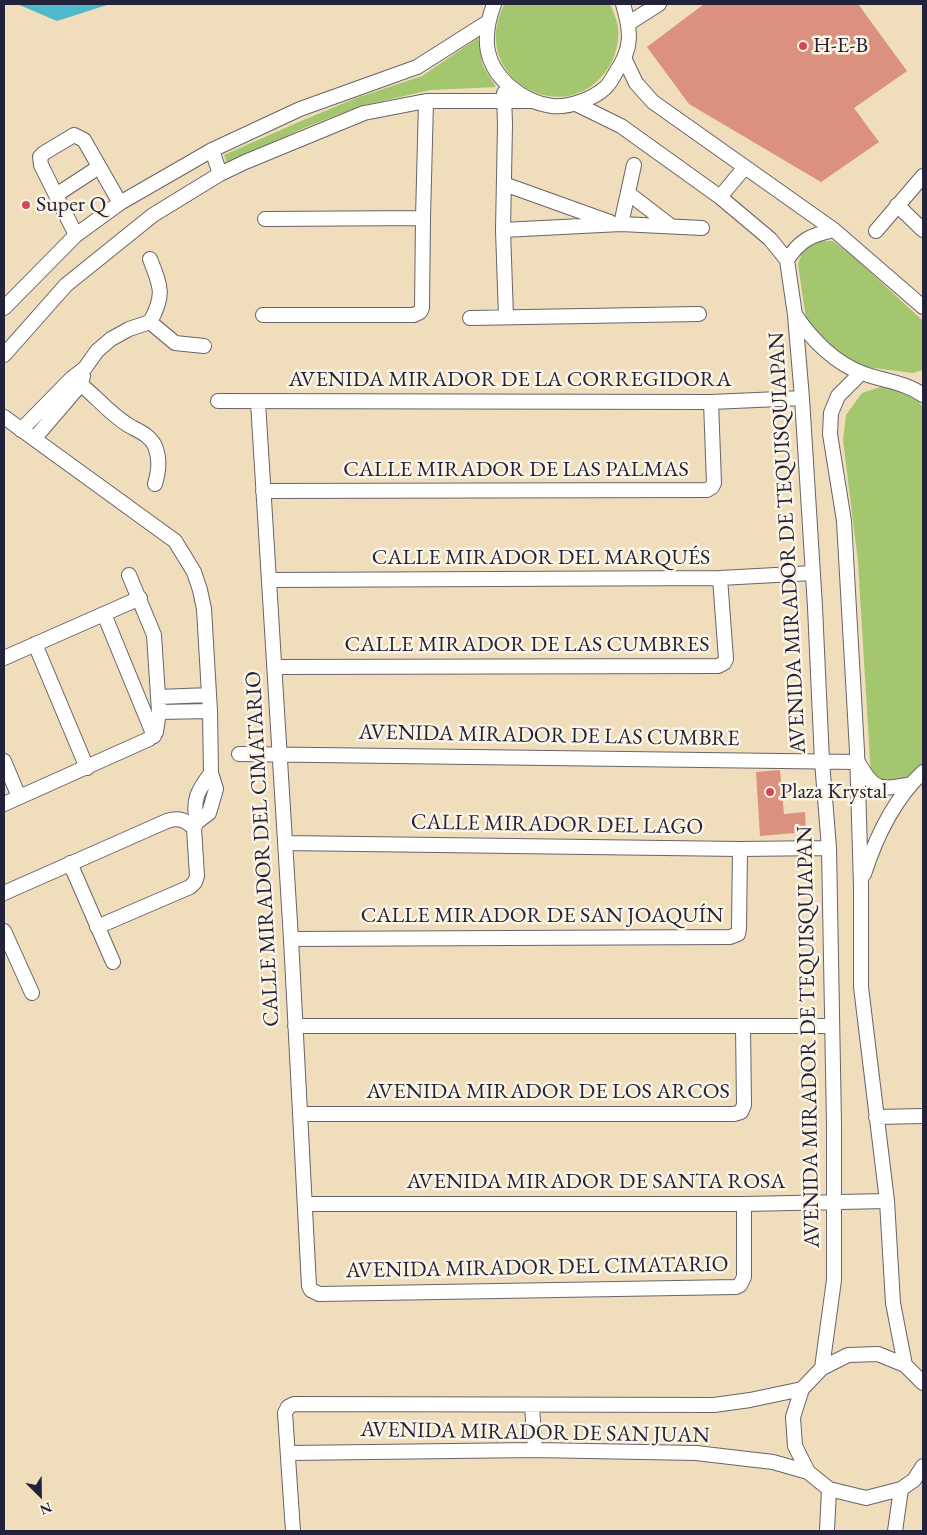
<!DOCTYPE html>
<meta charset="utf-8">
<style>
body{margin:0}
#map{position:relative;width:927px;height:1535px;overflow:hidden;background:#efddbb;font-family:"EB Garamond",serif}
canvas{display:block}
.frame{position:absolute;inset:0;border:5px solid #22223b;pointer-events:none}
.north{position:absolute;left:15px;top:1470px;width:50px;height:50px;-webkit-text-stroke:4px #fcf5e5;paint-order:stroke;rotate:157deg;font-size:14px;font-weight:700;line-height:20px;text-align:center;color:#22223b}
.north::after{content:'';display:block;margin:auto;width:18px;height:22px;background:#22223b;clip-path:polygon(50% 0,100% 100%,50% 72%,0 100%)}
</style>
<div id="map">
<canvas width="927" height="1535"></canvas>
<div class="frame"></div>
<div class="north">N</div>
</div>
<script>
const context = document.querySelector('canvas').getContext('2d');
context.lineJoin = 'round';
function fill(path, color) {
  context.fillStyle = color;
  context.fill(path, 'evenodd');
}
function strokePath(path, color, width, dash) {
  context.strokeStyle = color;
  context.lineWidth = width;
  context.lineCap = dash ? 'butt' : 'round';
  context.setLineDash(dash || []);
  context.stroke(path);
}
function write(font, color, halo, rows, align = 'center') {
  context.font = font + ' "EB Garamond",serif';
  context.lineWidth = 5;
  context.setLineDash([]);
  context.textBaseline = 'middle';
  context.strokeStyle = halo;
  context.fillStyle = color;
  for (const [text, x, y, turn = 0] of rows) {
    context.save();
    context.translate(x, y);
    context.rotate((+turn || 0) * Math.PI / 180);
    context.textAlign = isNaN(turn) ? turn : align;
    if (halo) context.strokeText(text, 0, 0);
    context.fillText(text, 0, 0);
    context.restore();
  }
}
fill(new Path2D(`
 M504 4H610C615 15 620 27 618 40 615 67 595 91 568 96 535 102 497 76 496 40 495 27 499 16 504 4Z
 M478 38 483 66 496 87 431 90 360 106 304 128 227 163 224 155 301 121 356 98 422 76Z
 M816 241H833L855 258 923 321V370L913 373 866 367 832 351 806 319 798 264 804 248Z
 M886 385 914 396 923 407V768L901 785 890 787 871 776 858 562 843 440 846 415 862 393Z`), '#a4c66f');
fill(new Path2D(`
 M17 4H110L57 21Z`), '#4fb9cb');
fill(new Path2D(`
 M704 4H858L907 71 854 108 879 142 821 182 689 104 647 47Z
 M780 770 784 814 805 812 806 832 760 836 756 772Z`), '#dc917f');
const minor = new Path2D(`
 M494 4C489 17 486 30 487 45 490 77 522 102 552 106 568 108 593 99 605 88 610 84 613 77 616 72 633 48 631 31 623 4
 M629 23 659 4
 M625 60 636 83 653 102 834 230 923 307
 M504 93 505 125 503 230 506 317
 M576 104 621 126 720 197 770 239 787 260 795 315 802 398 815 607 822 761 829 848 834 1124V1280L822 1368
 M212 150 220 174
 M504 184 610 222
 M628 193 671 226
 M56 195 99 167
 M720 197 745 167
 M897 205 923 230
 M265 219 423 218
 M621 224 634 165
 M503 230 621 224 702 228
 M876 231 923 176
 M76 235 41 165 40 157 44 153 74 135 84 140 120 203
 M150 259C161 287 165 295 150 322L175 343 204 346
 M787 260C800 240 811 235 834 230
 M4 308 76 235 120 203 212 150 300 109 417 67 488 22
 M263 315H414L420 312 422 308 423 218 426 101
 M796 316C812 340 835 363 862 373 883 381 905 382 923 395
 M470 318 699 314
 M4 355 66 285 153 215 220 174 245 162 364 113 426 101H531
 M861 373 838 396 831 413 830 434 844 521 857 751 861 886V987L887 1201 893 1303 905 1365
 M72 378C92 391 107 412 128 425 138 431 149 434 155 446 160 459 159 470 155 484
 M218 401 711 402 802 398
 M258 402 291 939 309 1286 311 1290 319 1294 736 1287 740 1285 744 1277V1204
 M4 417 175 541 194 572 200 590 204 609 210 711 211 773 216 789 209 813 197 822 194 828 197 876 195 882 190 887 97 927
 M21 430 72 378 85 368 97 351 111 339 129 329 150 322
 M34 439 81 384 83 376
 M263 491 707 490 712 487 714 483 711 402
 M269 580 720 578 813 573
 M104 614 154 736
 M35 644 87 768
 M4 658 140 598
 M274 667 718 666 724 663 726 659 720 578
 M159 697 209 695
 M159 712 210 711
 M239 754 858 762C874 791 879 790 911 784
 M4 761 19 797
 M4 804 149 739 156 732 159 712 154 635 129 575
 M197 822C192 800 198 790 211 773
 M285 843 740 849 829 848
 M70 863 113 962
 M864 874C876 837 894 799 923 772
 M4 893 167 821C179 817 185 820 194 828
 M4 931 32 993
 M291 939 730 937 738 934 739 929 740 849
 M295 1026H831
 M300 1114H734L741 1112 744 1105 743 1027
 M876 1117 923 1116
 M305 1204H744L887 1201
 M923 1383 905 1365 878 1354 848 1355 822 1368 802 1389 793 1417 795 1446 808 1472 829 1489 866 1498 901 1489 914 1480 923 1466
 M532 1405 535 1450
 M289 1453 535 1450 696 1453 773 1462 808 1472
 M293 1531 285 1413 288 1407 294 1404 714 1405 750 1400 802 1389
 M827 1531 829 1489
 M895 1531 901 1489`);
strokePath(minor, '#6a6368', 16);
strokePath(minor, '#fff', 14);
for (const [x, y, r, color] of [
 [803,46,5,"#d1495b"],
 [26,205,5,"#d1495b"],
 [770,792,5,"#d1495b"]
]) {
  const dot = new Path2D();
  dot.arc(x, y, r, 0, 2 * Math.PI);
  context.fillStyle = color;
  context.fill(dot);
  strokePath(dot, '#fcf5e5', 2);
}
write('22px', '#22223b', '#fcf5e5', [
 ["H-E-B",813,46],
 ["Super Q",36,205],
 ["Plaza Krystal",780,792]
], 'left');
write('22px', '#22223b', '#fcf5e5', [
 ["AVENIDA MIRADOR DE LA CORREGIDORA",510,380],
 ["CALLE MIRADOR DE LAS PALMAS",516,470],
 ["AVENIDA MIRADOR DE TEQUISQUIAPAN",788,543,-93],
 ["CALLE MIRADOR DEL MARQUÉS",541,558],
 ["CALLE MIRADOR DE LAS CUMBRES",527,645],
 ["AVENIDA MIRADOR DE LAS CUMBRE",549,736,1],
 ["CALLE MIRADOR DEL LAGO",557,825,1],
 ["CALLE MIRADOR DEL CIMATARIO",263,849,-93],
 ["CALLE MIRADOR DE SAN JOAQUÍN",542,916],
 ["AVENIDA MIRADOR DE TEQUISQUIAPAN",809,1037,-91],
 ["AVENIDA MIRADOR DE LOS ARCOS",548,1092],
 ["AVENIDA MIRADOR DE SANTA ROSA",596,1182],
 ["AVENIDA MIRADOR DEL CIMATARIO",537,1268,-1],
 ["AVENIDA MIRADOR DE SAN JUAN",535,1433,1]
]);
</script>
